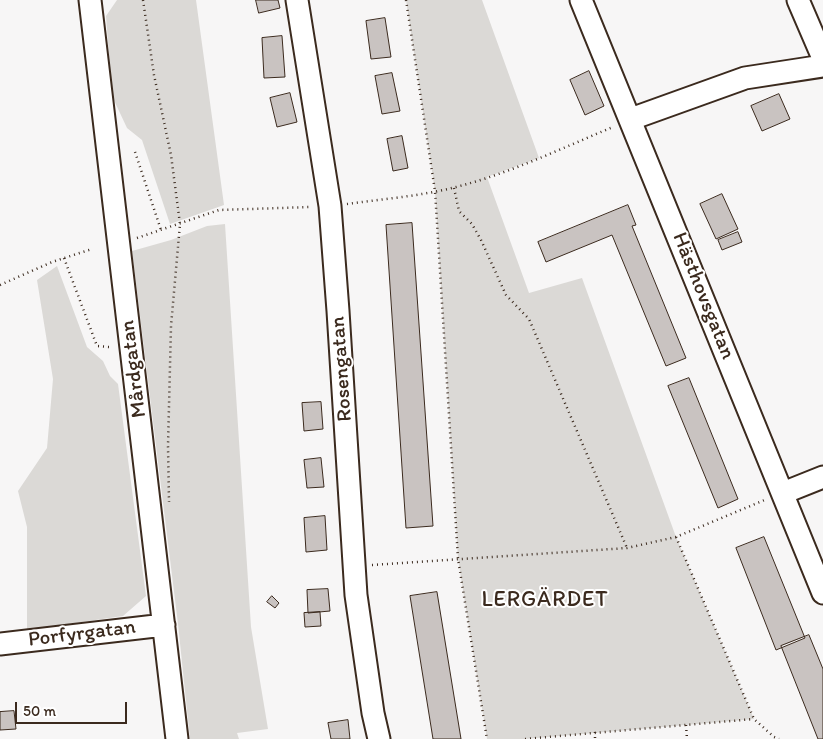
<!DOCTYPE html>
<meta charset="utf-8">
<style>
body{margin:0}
#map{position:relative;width:823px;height:739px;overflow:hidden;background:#f7f6f6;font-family:Itim,sans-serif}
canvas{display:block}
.scale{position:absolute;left:15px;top:702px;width:112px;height:22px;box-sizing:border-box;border:2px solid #3b2a1e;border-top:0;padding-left:6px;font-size:15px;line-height:18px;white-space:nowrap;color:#3b2a1e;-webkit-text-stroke:4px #fff;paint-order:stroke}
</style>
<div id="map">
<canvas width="823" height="739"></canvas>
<div class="scale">50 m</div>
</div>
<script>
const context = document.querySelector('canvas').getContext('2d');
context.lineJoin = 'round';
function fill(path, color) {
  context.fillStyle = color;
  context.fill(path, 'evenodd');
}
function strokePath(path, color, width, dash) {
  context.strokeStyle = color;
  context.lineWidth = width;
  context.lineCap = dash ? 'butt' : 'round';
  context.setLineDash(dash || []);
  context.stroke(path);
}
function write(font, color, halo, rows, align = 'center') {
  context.font = font + ' Itim,sans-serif';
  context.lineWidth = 4;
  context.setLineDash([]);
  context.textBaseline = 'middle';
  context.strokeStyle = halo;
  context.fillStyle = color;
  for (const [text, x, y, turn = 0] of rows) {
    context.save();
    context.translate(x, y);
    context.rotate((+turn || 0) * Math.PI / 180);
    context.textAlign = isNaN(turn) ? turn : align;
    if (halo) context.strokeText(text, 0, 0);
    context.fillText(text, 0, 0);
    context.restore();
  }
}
fill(new Path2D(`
 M117 0H196L224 205 170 224 142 140 127 128 112 96 106 16Z
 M406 0H482L539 158 487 177 529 293 582 278 676 537 754 719 525 739H487L458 559 435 191Z
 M225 224 251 627 268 729 237 733 239 739H190L178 624 132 251 171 240 207 226Z
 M57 266 87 347 103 361 110 376 118 384 146 596 123 616 27 630V527L18 491 47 448 53 379 37 280Z`), '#dbd9d6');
const building = new Path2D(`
 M256 0H278L280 8 259 13Z
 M385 18 391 57 371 59 366 21Z
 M282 36 285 77 264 78 262 38Z
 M589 71 604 106 585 115 570 80Z
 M392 73 400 111 382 114 375 76Z
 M290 93 297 122 277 127 270 98Z
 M779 94 790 119 762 131 751 106Z
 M402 136 408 168 393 171 387 139Z
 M722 194 738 229 716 239 700 204Z
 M628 205 636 225 632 226 686 358 666 366 612 235 546 262 538 242Z
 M412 223 433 526 406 528 386 225Z
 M738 232 742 242 722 250 718 240Z
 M689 378 738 499 718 508 668 386Z
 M321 402 323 429 304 431 302 403Z
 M321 458 324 487 307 488 304 460Z
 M325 516 327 550 306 552 304 518Z
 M764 537 805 638 776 650 736 548Z
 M328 589 330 611 308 613 307 590Z
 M437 592 461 739H433L410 596Z
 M272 596 279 603 275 608 267 602Z
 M320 612 321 626 305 627 304 613Z
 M809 635 823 669V739H818L781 646Z
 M14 711 16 729 0 730V712Z
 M348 720 350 739H331L328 723Z`);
fill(building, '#c9c3c1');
strokePath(building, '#3b2a1e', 1);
const minor = new Path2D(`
 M90 0 177 739
 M297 0 330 206 338 311 356 595 373 713 379 739
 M581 0 823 593
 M798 0 823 58
 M631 119 745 78 823 66
 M783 493 823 477
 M0 644 164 625`);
strokePath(minor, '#3b2a1e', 25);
strokePath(new Path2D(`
 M143 0 154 75 171 155 180 224 171 326 168 446 169 502
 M406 0 435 191 458 559 487 739
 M135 152 161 230
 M454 188 459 211 472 224 481 240 506 295 529 319 627 548
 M347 204C383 199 421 196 456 187 511 173 562 148 613 127
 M137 238 219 210 311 207
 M64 258 97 346 109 347
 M0 285 52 262 92 249
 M676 537 754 719 774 737 779 739
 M372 565 627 548 676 537 767 499
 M686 725 687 739
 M595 732V739
 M525 739 754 719`), '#3b2a1e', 2.5, [1, 4]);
strokePath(minor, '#fff', 21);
write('21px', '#3b2a1e', '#fff', [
 ["Hästhovsgatan",703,296,68],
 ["Mårdgatan",134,369,-97],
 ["Rosengatan",342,369,-94],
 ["Porfyrgatan",82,634,-7]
]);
context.letterSpacing = '1px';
write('22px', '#3b2a1e', '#fff', [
 ["LERGÄRDET",545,600]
]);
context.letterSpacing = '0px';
</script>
